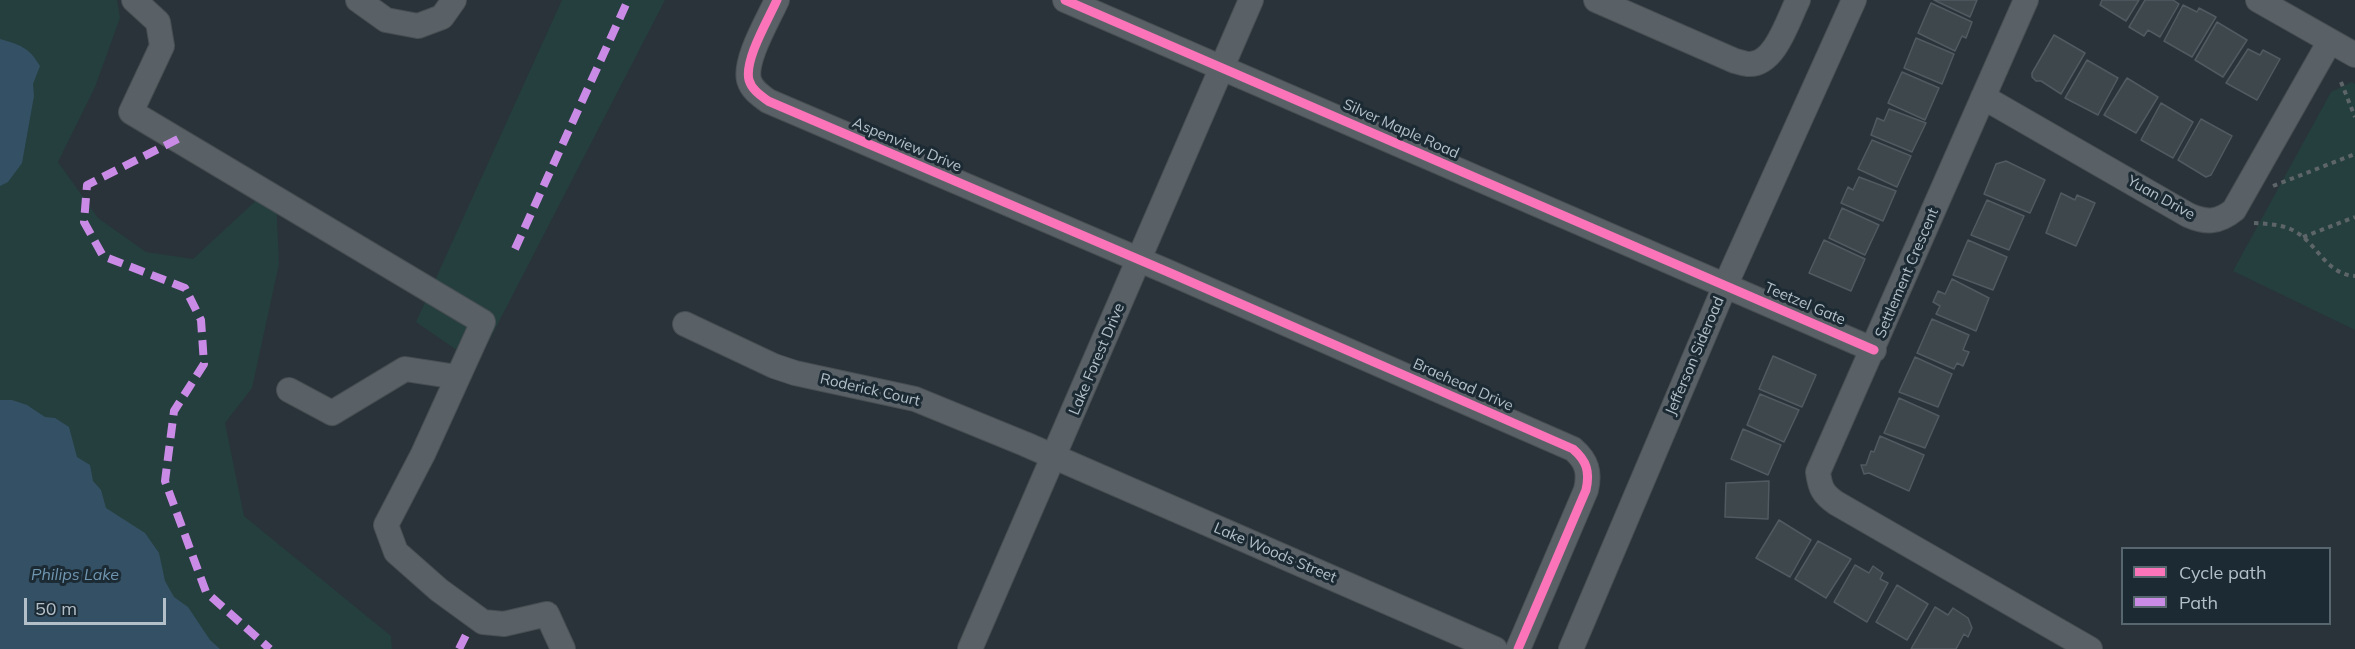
<!DOCTYPE html>
<style>
body{margin:0}
#map{position:relative;width:2355px;height:649px;overflow:hidden;background:#293339;font-family:Mulish,sans-serif}
canvas{display:block}
.legend{position:absolute;left:2121px;top:547px;width:210px;height:78px;box-sizing:border-box;background:#1c2a34;border:2px solid #586670;margin:0;padding:8px 10px;list-style:none;font-size:18px;color:#b3c0ca}
.legend li{display:flex;align-items:center;gap:12px;height:30px}
.legend b{width:30px;border:2px solid #586670}
.scale{position:absolute;left:24px;top:598px;width:142px;height:27px;box-sizing:border-box;border:3px solid #b3c0ca;border-top:0;padding-left:8px;font-size:18px;line-height:21px;white-space:nowrap;color:#b3c0ca;-webkit-text-stroke:4px #1c2a34;paint-order:stroke}
</style>
<div id="map">
<canvas width="2355" height="649"></canvas>
<ul class="legend">
<li><b style="height:8px;background:#fb73b8"></b>Cycle path</li>
<li><b style="height:8px;background:#ca8be6"></b>Path</li>
</ul>
<div class="scale">50 m</div>
</div>
<script>
const context = document.querySelector('canvas').getContext('2d');
context.lineJoin = 'round';
function fill(path, color) {
  context.fillStyle = color;
  context.fill(path, 'evenodd');
}
function strokePath(path, color, width, dash) {
  context.strokeStyle = color;
  context.lineWidth = width;
  context.lineCap = dash ? 'butt' : 'round';
  context.setLineDash(dash || []);
  context.stroke(path);
}
function write(font, color, halo, rows, align = 'center') {
  context.font = font + ' Mulish,sans-serif';
  context.lineWidth = 6;
  context.setLineDash([]);
  context.textBaseline = 'middle';
  context.strokeStyle = halo;
  context.fillStyle = color;
  for (const [text, x, y, turn = 0] of rows) {
    context.save();
    context.translate(x, y);
    context.rotate((+turn || 0) * Math.PI / 180);
    context.textAlign = isNaN(turn) ? turn : align;
    if (halo) context.strokeText(text, 0, 0);
    context.fillText(text, 0, 0);
    context.restore();
  }
}
fill(new Path2D(`
 M0 0H117L120 18 95 87 58 162 98 218 146 252 193 259 262 195 276 199 279 264 252 388 225 423 244 516 391 636 392 649H213L0 404Z
 M562 0H665L477 364 416 322Z
 M2352 82 2355 84V330L2233 271 2331 92Z`), '#253f3e');
fill(new Path2D(`
 M0 39C20 45 29 47 40 66L33 84 34 96 22 163 8 182 0 186Z
 M0 400H12L27 405 45 417 55 418 69 427 77 457 90 465 93 481 101 490 106 508 145 533 159 553 165 581 174 597 188 607 210 640 220 649H0Z`), '#345064');
const building = new Path2D(`
 M1934 0H1977L1970 17Z
 M2102 0H2139L2126 21 2100 5Z
 M2145 0H2173L2179 4 2160 37 2148 30 2144 36 2129 27Z
 M1931 3 1972 22 1966 38 1962 36 1955 51 1918 33Z
 M2183 5 2197 12 2199 8 2216 17 2192 57 2164 41Z
 M2217 22 2247 40 2223 77 2195 60Z
 M2054 35 2085 53 2061 94 2041 81H2036L2032 77V73Z
 M1916 38 1954 54 1942 84 1904 68Z
 M2248 49 2260 55 2263 50 2280 59 2257 100 2226 83Z
 M2087 60 2118 78 2098 115 2065 98Z
 M1902 72 1939 88 1925 120 1888 103Z
 M2127 78 2158 97 2136 133 2104 115Z
 M2161 103 2193 122 2173 158 2141 140Z
 M1889 109 1926 123 1912 152 1871 135 1877 118 1884 121Z
 M2201 119 2232 136 2211 175 2206 177 2178 160Z
 M1872 140 1911 156 1897 187 1858 169Z
 M2006 161 2045 180 2030 213 1984 194 1996 164Z
 M1859 177 1896 191 1883 221 1841 203 1848 187 1853 190Z
 M2061 193 2075 200 2077 195 2095 203 2076 246 2046 233Z
 M1987 200 2024 216 2009 250 1971 235Z
 M1842 208 1879 225 1865 255 1829 238Z
 M1824 240 1865 259 1851 291 1809 273Z
 M1968 240 2007 257 1993 290 1953 275Z
 M1952 279 1989 298 1976 331 1936 314 1940 306 1933 302 1938 291 1945 294Z
 M1932 319 1969 335 1963 350 1969 352 1963 366 1957 363 1954 369 1917 353Z
 M1773 356 1816 375 1802 407 1759 389Z
 M1915 357 1952 374 1938 407 1899 392Z
 M1760 394 1799 410 1784 442 1747 425Z
 M1899 398 1939 416 1925 448 1884 433Z
 M1743 429 1781 445 1768 475 1731 459Z
 M1880 436 1924 455 1909 491 1869 473 1864 474 1861 465H1866L1871 451 1874 452Z
 M1769 481 1768 519 1725 517 1726 483Z
 M1779 520 1811 540 1790 577 1756 558Z
 M1818 541 1851 559 1826 598 1795 579Z
 M1855 565 1869 573 1873 566 1883 573 1880 579 1888 583 1867 622 1834 602Z
 M1897 585 1928 604 1907 640 1876 622Z
 M1935 607 1948 615 1953 608 1968 618 1972 628 1968 637 1964 634 1956 649H1911Z`);
fill(building, '#3e474c');
strokePath(building, '#515a60', 1.5);
const minor = new Path2D(`
 M134 0 158 22 162 46 131 112 483 322 423 454 386 525 396 552 439 590 483 622 504 624 547 614 563 649
 M358 0 386 20 418 26 442 17 454 0
 M777 0C768 20 744 60 749 80 752 90 760 95 768 101L1168 272 1573 449C1587 461 1590 472 1586 490L1518 649
 M1065 0 1874 350
 M1596 0 1735 61C1740 62 1745 64 1749 64 1775 65 1788 20 1798 0
 M2026 0 1818 472C1820 488 1823 494 1836 503L2090 649
 M2258 0 2355 55
 M1983 97 2188 215C2206 223 2218 223 2234 210L2330 41
 M685 324 774 366 795 373 915 399 1025 444 1495 649
 M289 390 332 413 405 369 457 377
 M970 649 1251 0
 M1571 649 1725 286 1854 0`);
strokePath(minor, '#484f53', 26);
strokePath(new Path2D(`
 M2341 82 2355 117
 M2273 186 2355 154
 M2254 223C2268 224 2283 224 2296 232 2318 245 2326 274 2355 276
 M2303 237 2355 217`), '#5d6569', 4, [4.5, 4.5]);
strokePath(minor, '#5a6166', 24);
strokePath(new Path2D(`
 M178 139 87 185 84 222 103 256 185 288 201 320 204 364 174 411 165 481 206 592 270 649
 M515 249 628 0
 M459 649 466 635`), '#ca8be6', 8, [15, 8]);
strokePath(new Path2D(`
 M777 0C768 20 744 60 749 80 752 90 760 95 768 101L1168 272 1573 449C1587 461 1590 472 1586 490L1518 649
 M1065 0 1874 350`), '#fb73b8', 9);
write('15px', '#b3c0ca', '#1c2a34', [
 ["Silver Maple Road",1401,129,24],
 ["Aspenview Drive",907,145,23],
 ["Yuan Drive",2161,198,29],
 ["Settlement Crescent",1907,273,-67],
 ["Teetzel Gate",1805,304,23],
 ["Jefferson Sideroad",1695,356,-67],
 ["Lake Forest Drive",1097,359,-67],
 ["Braehead Drive",1463,385,24],
 ["Roderick Court",870,390,13],
 ["Lake Woods Street",1275,553,23]
]);
write('italic 16px', '#7096b0', '#1c2a34', [
 ["Philips Lake",75,575]
]);
</script>
